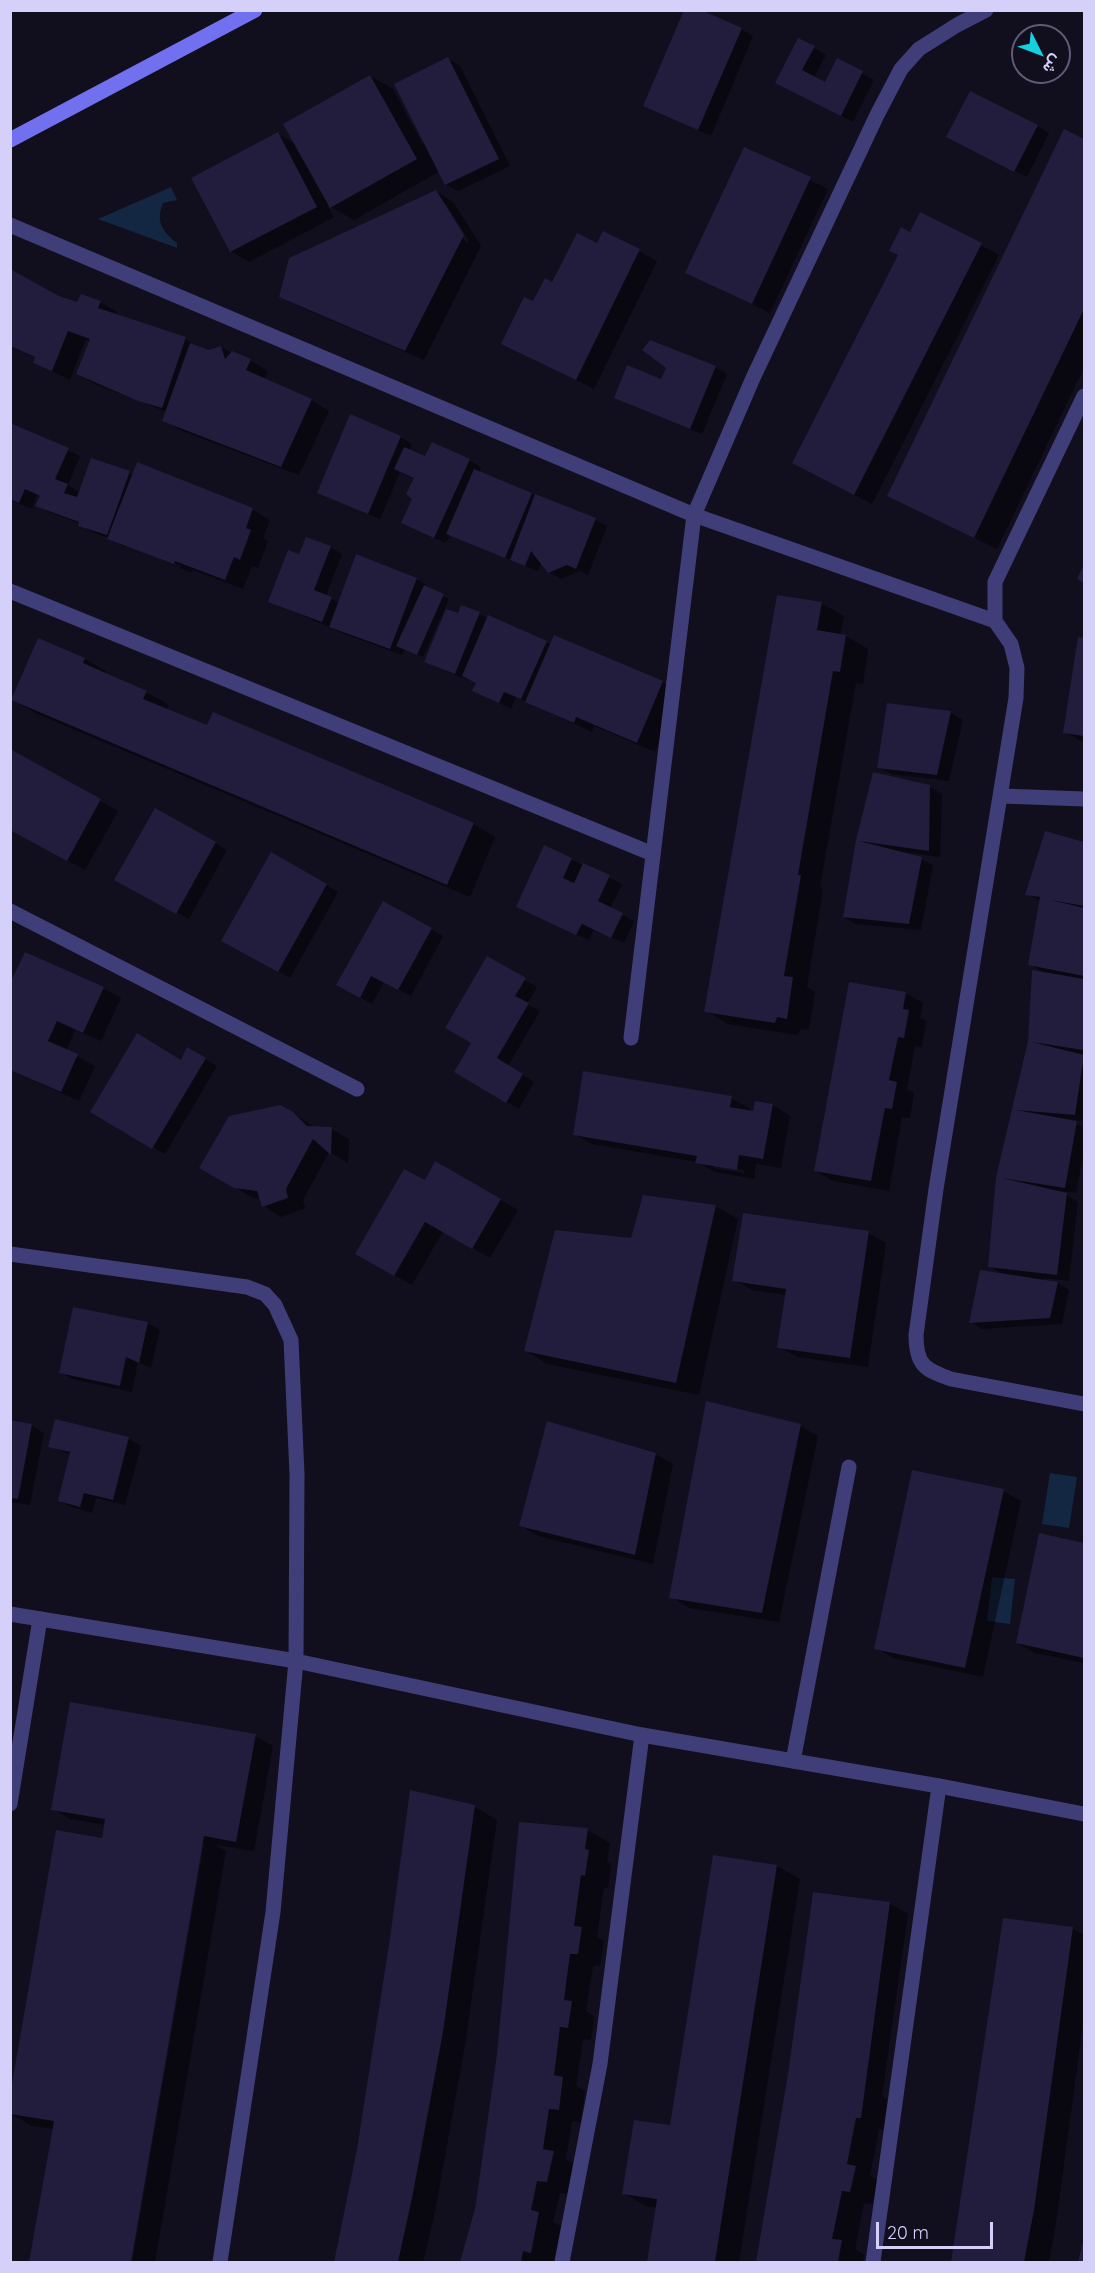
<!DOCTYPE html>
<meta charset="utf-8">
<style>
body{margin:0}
#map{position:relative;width:1095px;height:2273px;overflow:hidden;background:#110e1e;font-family:Quicksand,Vazirmatn,sans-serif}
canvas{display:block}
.frame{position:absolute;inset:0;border:12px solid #d4d0fa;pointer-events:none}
.north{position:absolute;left:1011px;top:24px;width:60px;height:60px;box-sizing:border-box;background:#110e1e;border:2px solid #5f5c76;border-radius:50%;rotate:132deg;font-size:16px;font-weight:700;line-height:24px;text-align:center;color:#d4d0fa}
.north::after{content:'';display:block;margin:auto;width:21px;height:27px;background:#17d0df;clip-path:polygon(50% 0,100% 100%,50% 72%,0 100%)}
.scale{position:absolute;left:876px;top:2222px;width:117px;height:27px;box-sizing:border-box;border:3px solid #d4d0fa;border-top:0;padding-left:8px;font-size:18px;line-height:21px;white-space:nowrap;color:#d4d0fa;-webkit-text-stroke:4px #110e1e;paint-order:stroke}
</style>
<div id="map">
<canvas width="1095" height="2273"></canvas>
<div class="frame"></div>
<div class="north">ش</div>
<div class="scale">20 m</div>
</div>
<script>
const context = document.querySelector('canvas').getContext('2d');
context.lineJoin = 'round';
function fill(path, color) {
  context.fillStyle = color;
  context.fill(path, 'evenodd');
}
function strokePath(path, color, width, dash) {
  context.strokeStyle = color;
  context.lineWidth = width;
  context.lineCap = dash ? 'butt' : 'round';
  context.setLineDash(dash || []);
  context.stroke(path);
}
fill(new Path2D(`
 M171 187 177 200 163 203C155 222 163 232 177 243V248L98 219Z
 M1050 1473 1077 1477 1069 1528 1042 1524Z
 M992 1577 1015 1579 1010 1624 987 1621Z`), '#132742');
fill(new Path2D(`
 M741 29 753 36 711 136 645 105Z
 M814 48 826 55 814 78 826 84 838 60 874 80 853 122 789 89Z
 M448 59 460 66 510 166 458 191 446 184 440 171 354 220 327 205 334 217 249 262 231 251 278 134 295 144 370 76 393 89 422 143 425 142Z
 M1037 126 1049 133 1027 177 960 144Z
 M1064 131 1084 141V368L997 549 889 495Z
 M744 149 828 189 770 313 686 272Z
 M436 191 453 202 481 246 424 360 298 306 280 296ZM442 204H446L469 241 466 243Z
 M921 214 999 255 872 504 812 473Z
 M604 233 657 261 594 389 521 353 534 303 598 245Z
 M10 271 58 298 78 304 100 302 117 312 116 317 124 320 185 339 197 347 209 351 220 347 251 361 268 371 264 380 311 400 329 411 299 475 182 431 164 420 167 412 95 384 77 374 90 341 86 339 70 380 34 362 36 358 10 347Z
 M715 367 727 374 702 434 628 404 616 397 662 381Z
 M10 425 80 456 68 485 80 493 92 460 134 475 138 464 253 510 270 520 263 538 268 541 258 568 252 566 243 589 193 570 192 573 127 548 108 538 92 532 80 526 81 524 49 512 37 505 41 497 37 495 32 509 10 500ZM126 544 181 566 180 568 126 548Z
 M400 437 412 444 409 451 425 458 469 460 481 467 479 472 595 520 607 526 588 575 580 571 561 579 549 572 541 562 538 571 450 535 446 543 414 529 402 522 413 499 415 479 400 472 380 519 319 492Z
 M330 547 342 554 326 596 339 603 416 579 428 586 427 589 449 599 423 657 405 649 402 655 342 633 270 601 300 556Z
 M821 603 844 616 840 635 846 636 868 649 863 684 856 683 820 887 823 889 807 987 815 992 809 1030 800 1029 798 1035 728 1024 706 1011Z
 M462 607 551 645 662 682 680 692 655 752 594 726 592 732 516 697 511 709 474 690 478 683 468 678 467 680 426 662 459 615Z
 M1079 639 1084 640V742L1064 732Z
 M39 640 85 659 107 672 106 675 146 692 169 705 166 710 473 824 495 837 470 897 35 713 13 700Z
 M888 705 951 713 963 720 949 781 891 774 879 767Z
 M10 751 118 811 85 870 10 828Z
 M930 787 942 794 940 857 904 852V854L921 859 933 865 921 930 856 924 844 917 858 840Z
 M155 810 227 850 189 919 116 879Z
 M1046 833 1084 844V1055L1079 1054 1084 1057V1121L1071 1120 1084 1128V1150L1076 1193 1060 1191 1078 1202 1069 1281 1044 1278V1281L1058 1283 1069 1290 1062 1324 982 1329 971 1322 1005 1275 989 1266 997 1177 1046 974 1030 964 1041 901 1027 894Z
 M545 847 622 884 610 909 634 921 624 943 594 930 589 940 530 913Z
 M271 854 338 892 290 978 224 941Z
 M384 903 443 936 411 996 384 982 372 1004 338 985Z
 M487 958 537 987 527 1004 540 1011 508 1066 534 1082 519 1109 456 1072 473 1043Z
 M10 987 103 988 121 998 101 1041 75 1030 66 1051 95 1066 79 1101 10 1070Z
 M905 993 923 1003 920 1018 926 1021 922 1047 915 1046 907 1089 914 1093 910 1118 902 1117 889 1191 833 1181 816 1171Z
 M188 1049 217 1066 165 1154 92 1112 181 1062Z
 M731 1098 749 1108V1111L754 1112 773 1105 790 1116 781 1168 756 1164 754 1179 715 1172 697 1162 592 1144 574 1134ZM710 1164 744 1170V1173L714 1168Z
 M292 1112 315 1128 331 1129 349 1139 348 1163 329 1152 303 1200 305 1208 281 1217 264 1206 261 1199 253 1198 201 1167Z
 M436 1163 518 1210 490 1258 443 1231 412 1285 357 1254 425 1182Z
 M715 1206 738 1219 699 1395 548 1364 526 1351 632 1239Z
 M868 1233 886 1243 868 1367 797 1357 779 1347 786 1295 752 1290 734 1280Z
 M148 1323 160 1330 151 1368 138 1362 132 1392 72 1379 60 1372Z
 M10 1422 32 1426 44 1433 30 1505 10 1502Z
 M800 1426 818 1436 779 1622 689 1608 671 1597Z
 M129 1439 141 1446 125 1505 96 1498 92 1513 71 1507 59 1500 71 1455 50 1446Z
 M655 1454 673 1464 653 1564 538 1536 521 1526Z
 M1003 1491 1021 1501 983 1677 893 1658 876 1648Z
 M1040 1535 1084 1545V1663L1035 1653 1017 1643Z
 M255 1736 273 1746 254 1851 216 1845 226 1851 155 2262H132L204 1844H201L129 2262H30L54 2129 32 2126 10 2113 103 1839 106 1825 70 1819 53 1809Z
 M475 1807 497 1820 465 2045 435 2212 423 2262H336L358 2150Z
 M587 1830 610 1843 607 1862 611 1864 608 1888 604 1887 597 1937 604 1941 600 1966H593L586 2011 594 2016 591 2040 583 2039 576 2086 585 2091 581 2122 572 2121 566 2159 576 2165 570 2194 560 2193 553 2222 561 2226 554 2262H461Z
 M714 1857 777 1866 800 1879 739 2262H649L657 2208 646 2206 623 2193 671 2127Z
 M814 1894 890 1904 908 1914 882 2096 887 2099 883 2130 879 2129 870 2176 878 2180 873 2204 864 2203 855 2249 864 2255 863 2262H758L789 2074Z
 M1005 1920 1072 1928 1084 1935V2016L1056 2223 1049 2262H952Z`), '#0007');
fill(new Path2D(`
 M684 10H701L742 28 698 130 643 106Z
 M798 38 815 46 802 70 825 82 837 58 863 71 841 116 775 83Z
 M448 57 499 159 445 185 394 84Z
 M370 75 417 159 330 208 283 124Z
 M970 91 1038 125 1014 172 946 137Z
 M1064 129 1084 139V309L974 538 887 496Z
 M278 132 317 207 230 252 191 178Z
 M744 147 811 177 752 304 685 273Z
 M436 190 464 235 405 351 279 297 289 258Z
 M920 212 982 243 854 495 792 463 898 255 889 251 901 227 910 232Z
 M603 231 640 249 576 380 501 344 524 297 533 301 545 278 552 282 577 233 597 243Z
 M10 269 59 296 77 302 81 294 101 301 98 308 186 337 162 408 138 401 76 374 90 339 68 331 52 371 33 363 35 357 10 346Z
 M650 340 716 366 690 429 614 398 627 365 661 379 666 368 642 350Z
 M190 343 209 350 221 346 225 359 232 351 251 359 246 370 312 399 281 467 162 421Z
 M350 414 401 436 368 514 317 493Z
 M10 423 69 448 55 479 68 484 64 493 77 497 91 458 130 471 107 535 78 526 79 522 35 506 40 496 25 489 19 503 10 499Z
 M432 442 470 459 434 538 401 523 412 499 406 494 414 478 394 469 404 447 425 456Z
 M137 462 253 508 246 528 251 530 240 560 234 557 225 580 175 561 174 564 107 539Z
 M474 469 532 493 505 558 446 534Z
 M535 494 596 518 576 569 567 565 548 573 531 551 525 566 510 560Z
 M306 537 331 546 314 590 332 597 322 622 268 602 288 550 299 554Z
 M356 554 417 578 390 649 329 627Z
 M1084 564V583L1077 579Z
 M424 585 444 594 417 655 396 646Z
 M777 595 822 602 817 630 846 635 840 672 833 671 798 875H801L784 976 793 977 787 1019 777 1017 775 1023 704 1012Z
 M461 605 480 612 455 674 424 662 446 609 458 613Z
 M488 615 547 641 521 699 504 692 499 703 472 691 476 683 462 676Z
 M554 635 663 681 637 743 576 717 574 723 525 702Z
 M1078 637 1084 638V736L1063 733Z
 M38 638 85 658 83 663 147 691 143 699 207 725 213 712 474 823 447 885 11 700Z
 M887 703 951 711 937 775 877 768Z
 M10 749 101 799 67 861 10 830Z
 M873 772 930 785 929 851 859 841 922 857 909 924 843 917 856 840Z
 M155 808 216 842 176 914 114 880Z
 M1045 831 1084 842V906L1051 900 1084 908V976L1028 965 1040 897 1025 895Z
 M544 845 572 858 563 878 574 883 583 863 610 875 598 901 623 913 611 938 582 924 576 935 516 907Z
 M271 852 327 884 278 972 221 941Z
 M383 901 432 928 398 990 371 976 360 998 336 985Z
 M25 952 104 987 83 1033 57 1021 48 1041 78 1054 61 1092 10 1070V983Z
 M487 956 526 978 515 996 529 1003 497 1058 523 1074 506 1103 454 1072 471 1043 445 1028Z
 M1032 970 1084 979 1083 1050 1032 1042 1084 1055 1075 1115 1016 1110 1077 1121 1065 1188 1002 1178 1067 1193 1057 1275 988 1267 996 1177 1028 1041Z
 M849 982 906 992 903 1009 909 1010 904 1038 898 1037 889 1080 897 1082 892 1109 885 1108 871 1181 814 1171Z
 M137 1033 181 1060 187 1047 206 1058 152 1149 90 1112Z
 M583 1071 732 1096 730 1107 753 1111 755 1101 773 1104 763 1159 739 1155 737 1170 695 1163 697 1156 573 1135Z
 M280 1105 292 1111 307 1126 332 1127 331 1155 313 1139 286 1189 288 1198 262 1207 257 1191 234 1188 199 1168 229 1116Z
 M435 1161 501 1199 472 1249 425 1222 394 1276 355 1254 404 1169 425 1180Z
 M643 1195 716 1205 676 1383 524 1351 555 1230 631 1238Z
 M743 1213 869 1231 850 1358 777 1348 786 1289 732 1281Z
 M980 1270 1058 1282 1050 1318 969 1323Z
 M73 1307 148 1322 139 1363 126 1357 120 1386 59 1373Z
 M706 1401 801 1424 762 1613 669 1598Z
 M55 1419 129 1437 113 1500 84 1493 80 1507 58 1501 70 1452 48 1447Z
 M10 1420 32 1424 18 1499 10 1498Z
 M547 1421 656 1453 635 1555 519 1526Z
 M912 1470 1004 1489 965 1668 874 1649Z
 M1039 1533 1084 1543V1658L1016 1643Z
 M70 1702 256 1734 236 1842 204 1836 131 2262H29L54 2121 10 2114V2095L56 1830 102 1838 105 1819 51 1810Z
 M410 1790 475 1805 443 2032 412 2198 398 2262H334L357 2149 390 1938Z
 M519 1822 588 1828 585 1849 589 1850 585 1876 581 1875 574 1926 582 1927 578 1954H570L564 2000 572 2001 568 2028 560 2027 554 2075 563 2077 559 2110 549 2109 543 2149 554 2151 547 2182 537 2181 531 2210 539 2212 531 2253 523 2251 521 2262H460L475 2209 497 2054Z
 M713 1855 777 1865 715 2262H647L657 2199 622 2194 634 2120 670 2125Z
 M813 1892 890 1902 861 2118H856L847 2164 856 2166 850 2192 842 2191 832 2239 842 2240 838 2262H756L788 2074Z
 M1003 1918 1073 1927 1034 2210 1024 2262H951Z
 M1084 2237V2262H1078Z`), '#221c3d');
strokePath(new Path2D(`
 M10 225 694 515 995 621 1011 644 1017 668 1016 698 936 1189 916 1335C916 1364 924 1370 951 1379L1084 1404
 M10 591 653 854
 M995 621V582L1084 396
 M1002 796 1084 799
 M10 911 357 1089
 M631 1038 694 515 753 378 877 115 901 69 919 49 957 25 986 10
 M10 1254 247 1287 265 1294 275 1305 291 1340 297 1474 296 1661 273 1912 220 2262
 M793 1761 849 1467
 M10 1804 40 1619
 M562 2262 600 2064 642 1735
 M873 2262 939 1786`), '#3f3e78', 15);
strokePath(new Path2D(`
 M10 1614 296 1661 642 1735 939 1786 1084 1814`), '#3f3e78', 15);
strokePath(new Path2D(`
 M10 140 255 10`), '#7171f0', 15);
</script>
